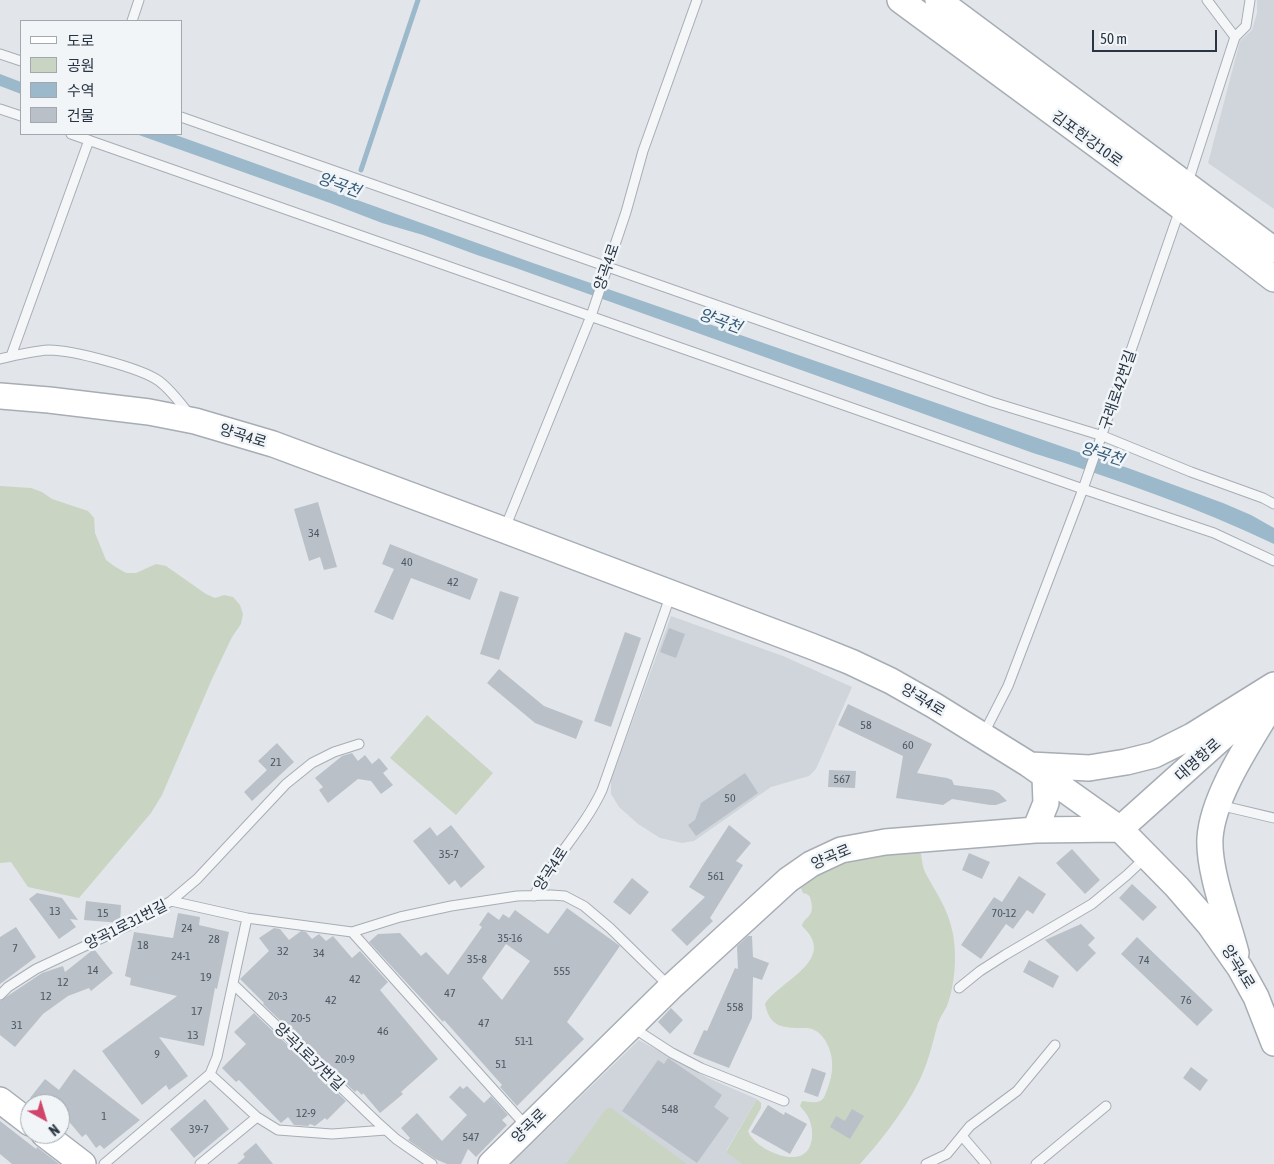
<!DOCTYPE html>
<meta charset="utf-8">
<style>
body{margin:0}
#map{position:relative;width:1274px;height:1164px;overflow:hidden;background:#e2e6ea;font-family:"Asap Condensed","Noto Sans KR",sans-serif}
canvas{display:block}
.legend{position:absolute;left:20px;top:20px;width:162px;height:115px;box-sizing:border-box;background:#f1f5f8;border:1px solid #a1a8b0;margin:0;padding:6px 9px;list-style:none;font-size:15px;color:#293543}
.legend li{display:flex;align-items:center;gap:10px;height:25px}
.legend b{width:25px;border:1px solid #a1a8b0}
.north{position:absolute;left:20px;top:1094px;width:50px;height:50px;box-sizing:border-box;background:#f1f5f8;border:1px solid #a1a8b0;border-radius:50%;rotate:141deg;font-size:14px;font-weight:700;line-height:20px;text-align:center;color:#293543}
.north::after{content:'';display:block;margin:auto;width:18px;height:22px;background:#d1456a;clip-path:polygon(50% 0,100% 100%,50% 72%,0 100%)}
.scale{position:absolute;left:1092px;top:30px;width:125px;height:22px;box-sizing:border-box;border:2px solid #293543;border-top:0;padding-left:6px;font-size:15px;line-height:18px;white-space:nowrap;color:#293543;-webkit-text-stroke:4px #f1f5f8;paint-order:stroke}
</style>
<div id="map">
<canvas width="1274" height="1164"></canvas>
<ul class="legend">
<li><b style="height:6px;background:#fff"></b>도로</li>
<li><b style="height:14px;background:#c9d4c2"></b>공원</li>
<li><b style="height:14px;background:#9cb8cb"></b>수역</li>
<li><b style="height:14px;background:#b9c0c8"></b>건물</li>
</ul>
<div class="north">N</div>
<div class="scale">50 m</div>
</div>
<script>
const context = document.querySelector('canvas').getContext('2d');
context.lineJoin = 'round';
function fill(path, color) {
  context.fillStyle = color;
  context.fill(path, 'evenodd');
}
function strokePath(path, color, width, dash) {
  context.strokeStyle = color;
  context.lineWidth = width;
  context.lineCap = dash ? 'butt' : 'round';
  context.setLineDash(dash || []);
  context.stroke(path);
}
function write(font, color, halo, rows, align = 'center') {
  context.font = font + ' "Asap Condensed","Noto Sans KR",sans-serif';
  context.lineWidth = 5;
  context.setLineDash([]);
  context.textBaseline = 'middle';
  context.strokeStyle = halo;
  context.fillStyle = color;
  for (const [text, x, y, turn = 0] of rows) {
    context.save();
    context.translate(x, y);
    context.rotate((+turn || 0) * Math.PI / 180);
    context.textAlign = isNaN(turn) ? turn : align;
    if (halo) context.strokeText(text, 0, 0);
    context.fillText(text, 0, 0);
    context.restore();
  }
}
fill(new Path2D(`
 M1257 0H1274V209L1208 163 1240 41 1252 30 1257 13Z
 M671 616 783 656 852 687 816 769 809 776 771 787 694 841 682 843 660 838 638 824 619 807 611 794V780Z
 M639 1040 708 1078 757 1099 726 1151 742 1164H511Z`), '#d0d5dc');
fill(new Path2D(`
 M0 486 31 488 42 492 52 499 88 511 94 518 95 533 106 560 114 566 126 573H136L156 564 166 566 206 594 215 598 224 595 233 597 240 605 243 614 241 624 232 637 212 679 162 795 151 813 79 898 28 887 11 862 0 863Z
 M427 715 493 773 456 815 390 758Z
 M920 850C922 857 922 866 925 872 937 895 948 908 953 934 957 957 955 984 947 1006 944 1012 940 1017 938 1023 933 1041 929 1060 921 1077 908 1106 881 1141 860 1164H742L726 1152 757 1099 761 1103V1108L748 1131C753 1146 786 1163 802 1155 814 1149 814 1130 809 1119 808 1115 803 1110 800 1106L802 1101C810 1102 822 1105 825 1095 833 1077 836 1058 825 1040 822 1036 819 1032 814 1030 811 1028 806 1028 803 1028 782 1028 770 1027 765 1004 780 980 839 960 802 926 804 916 815 918 811 901 810 895 808 894 803 893L801 888 826 868 843 859Z
 M611 1108 687 1164H566L606 1109Z`), '#c9d4c2');
fill(new Path2D(`
 M0 74 21 82V94L0 86Z
 M136 134H173L533 263 1072 450 1128 468 1223 503 1251 515 1274 528V544C1196 507 1116 479 1033 453L513 267 477 255 423 235 382 223 330 203Z`), '#9cb8cb');
strokePath(new Path2D(`
 M361 170 418 0
 M350 202 354 191`), '#9cb8cb', 5);
fill(new Path2D(`
 M318 502 337 567 324 570 320 557 309 561 294 509Z
 M390 544 478 579 470 600 411 578 393 620 374 612 394 569 382 564Z
 M500 591 519 597 499 660 480 654Z
 M669 628 685 634 676 658 660 652Z
 M625 632 641 638 611 727 594 721Z
 M499 669 544 706 583 721 576 739 535 723 487 683Z
 M848 704 932 744 917 773 947 778 952 780 954 785 993 790 999 793 1007 801 996 805H990L952 799 943 805 896 798 903 756 838 725Z
 M277 743 294 762 252 801 244 792 267 770 258 761Z
 M352 753 358 761 365 755 372 764 379 758 388 769 383 773 393 785 381 794 371 781 358 779 328 803 319 790 323 787 315 778 342 756Z
 M829 770 856 771 855 788 828 787Z
 M745 773 758 793 696 836 688 825 695 820 701 803Z
 M451 825 485 867 461 888 455 880 449 885 413 841 430 827 437 836Z
 M729 825 751 843 736 861 743 865 710 918 713 921 687 946 671 930 705 897 689 887Z
 M1072 849 1100 880 1085 894 1056 863Z
 M969 853 990 862 982 879 962 870Z
 M1019 876 1046 894 1033 914 1027 910 1013 929 1006 924 981 959 961 945 994 897 1002 902Z
 M632 878 649 892 630 915 613 902Z
 M1132 884 1157 907 1143 921 1119 898Z
 M37 893 62 898 78 920 70 919 76 927 59 939 29 899Z
 M86 901 121 905 120 923 84 920Z
 M567 908 620 946 567 1022 584 1039 517 1106 500 1087 502 1085 444 1020 443 1022 369 942 378 934 400 933 421 956 426 952 448 975 482 927 479 925 488 912 499 920 503 914 509 918 515 910 548 934ZM506 944 530 961 502 1000 482 978Z
 M178 913 200 917 199 925 229 932 217 989 215 988 204 1046 159 1037 188 1076 169 1090 166 1085 142 1105 102 1051 177 996 130 985 131 978 125 976 134 932 173 938Z
 M1081 924 1095 938 1088 945 1096 953 1077 972 1045 940Z
 M16 927 36 957 0 984V937Z
 M274 928 280 929 289 940 301 931 306 932 312 939 319 934 326 941 333 936 352 958 360 951 388 982 380 990 438 1059 401 1092 403 1094 380 1113 363 1093 362 1095 357 1090 355 1092 263 1004 264 1003 240 979 269 951 259 938Z
 M748 936H752L753 957 769 963 762 980 753 977 752 1018 729 1068 693 1054 704 1030 707 1031 735 968 738 969 737 946Z
 M1137 937 1213 1010 1197 1026 1121 954Z
 M94 949 113 973 91 991 89 988 68 996 43 1014 15 1047 0 1035V1001L42 973 63 966 65 972Z
 M1029 960 1059 976 1053 988 1023 972Z
 M671 1008 683 1020 670 1034 658 1022Z
 M254 1013 346 1101 327 1120 325 1118 315 1126 310 1124 308 1126 294 1125 288 1117 281 1123 239 1080 236 1082 222 1068 246 1044 234 1032Z
 M668 1058 722 1095 714 1107 729 1118 697 1163 622 1111 658 1060 664 1064Z
 M1191 1067 1208 1080 1200 1091 1183 1078Z
 M812 1068 826 1073 818 1097 804 1092Z
 M74 1069 140 1120 104 1149 100 1145 96 1148 86 1134 82 1137 60 1111V1104H38L30 1098 45 1079 59 1090Z
 M460 1086 463 1089 467 1086 484 1103 491 1096 508 1115 502 1120 507 1125 476 1157 468 1149 461 1164H447L435 1159 408 1140 410 1138 401 1128 417 1113 442 1141 467 1115 449 1097Z
 M205 1099 229 1129 194 1158 170 1129Z
 M768 1105 784 1115 785 1112 807 1124 790 1154 751 1132Z
 M852 1109 864 1116 850 1139 830 1127 836 1116 845 1121Z
 M0 1121 36 1149 37 1147 59 1164H12L0 1154Z
 M256 1143 273 1164H237L245 1157 243 1154Z`), '#b9c0c8');
const lane = new Path2D(`
 M132 21 139 0
 M1235 37 1246 26 1250 0
 M0 54 21 61
 M0 109 21 116
 M181 117 992 402 1103 436 1191 472 1263 498 1274 504
 M71 134 1083 489 1214 533 1274 561
 M1188 182 1235 37 1207 0
 M11 356 89 140
 M0 359C16 355 32 351 49 350 72 350 141 368 159 381 171 390 181 404 190 415
 M505 528 591 316 626 212 643 151 697 0
 M983 735 1008 686 1083 489 1180 209
 M1219 805 1274 818
 M534 896C553 858 584 829 602 790L671 594
 M171 901 247 918 352 932 400 917 451 906 517 896 551 895 565 896 584 906 610 928 669 986
 M352 932 527 1127
 M233 984 376 1121 396 1139 432 1164
 M959 988 980 971 1005 955 1092 904 1127 875 1146 857
 M0 995 8 987 36 969 136 922 171 901 197 879 286 784 312 763 334 752 359 744
 M632 1027 672 1053 701 1068 784 1101
 M210 1074 257 1117 278 1130 332 1134 386 1130
 M962 1136 986 1164
 M104 1164 210 1074 217 1057 247 918
 M200 1164 257 1117
 M926 1164 947 1154 970 1126 1017 1091 1055 1045
 M1036 1164 1106 1106`);
const secondary = new Path2D(`
 M900 0 1181 207 1274 279
 M938 0 1274 250
 M0 396 49 400 149 412 195 421 273 444 504 530 811 646 851 662 891 681 935 706 1030 765 1120 829 1177 887 1209 924 1240 968 1256 997 1274 1043
 M1030 765 1089 768 1126 762 1154 755 1192 736 1274 685
 M1120 829 1245 717
 M1035 830 1046 803 1045 777
 M1236 953C1228 922 1208 870 1210 838 1213 794 1252 739 1274 701
 M0 1100 30 1123
 M44 1134 83 1164
 M491 1164 671 987 788 880 811 864 841 850 885 842 1035 830 1120 829`);
strokePath(lane, '#a7adb5', 11);
strokePath(secondary, '#a7adb5', 28);
strokePath(lane, '#f4f6f8', 9);
strokePath(secondary, '#fff', 25);
write('12px', '#4d5864', null, [
 ["34",314,533],
 ["40",407,562],
 ["42",453,582],
 ["58",866,725],
 ["60",908,745],
 ["21",276,762],
 ["567",842,779],
 ["50",730,798],
 ["35-7",449,854],
 ["561",716,876],
 ["13",55,911],
 ["15",103,913],
 ["70-12",1004,913],
 ["24",187,928],
 ["35-16",510,938],
 ["28",214,939],
 ["18",143,945],
 ["7",15,948],
 ["32",283,951],
 ["34",319,953],
 ["24-1",181,956],
 ["35-8",477,959],
 ["74",1144,960],
 ["14",93,970],
 ["555",562,971],
 ["19",206,977],
 ["42",355,979],
 ["12",63,982],
 ["47",450,993],
 ["12",46,996],
 ["20-3",278,996],
 ["42",331,1000],
 ["76",1186,1000],
 ["558",735,1007],
 ["17",197,1011],
 ["20-5",301,1018],
 ["47",484,1023],
 ["31",17,1025],
 ["46",383,1031],
 ["13",193,1035],
 ["51-1",524,1041],
 ["9",157,1054],
 ["20-9",345,1059],
 ["51",501,1064],
 ["548",670,1109],
 ["12-9",306,1113],
 ["1",104,1116],
 ["39-7",199,1129],
 ["547",471,1137]
]);
write('15px', '#293543', '#f1f5f8', [
 ["김포한강10로",1087,139,36],
 ["양곡4로",607,267,-71],
 ["구래로42번길",1118,390,-71],
 ["양곡4로",243,436,17],
 ["양곡4로",923,700,31],
 ["대명항로",1198,760,-42],
 ["양곡로",831,857,-23],
 ["양곡4로",551,869,-57],
 ["양곡1로31번길",126,925,-27],
 ["양곡4로",1238,967,58],
 ["양곡1로37번길",309,1057,44],
 ["양곡로",529,1126,-44]
]);
write('italic 16px', '#325978', '#f1f5f8', [
 ["양곡천",339,185,20],
 ["양곡천",720,321,20],
 ["양곡천",1102,454,18]
]);
</script>
